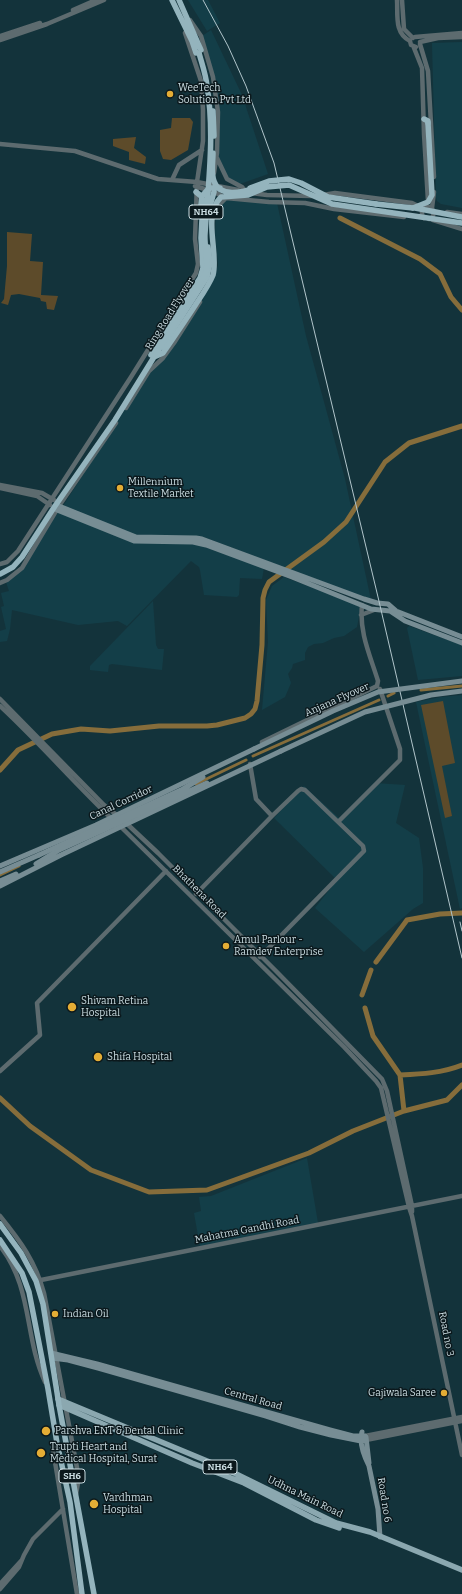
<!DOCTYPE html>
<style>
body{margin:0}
canvas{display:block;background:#13333b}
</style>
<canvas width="462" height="1594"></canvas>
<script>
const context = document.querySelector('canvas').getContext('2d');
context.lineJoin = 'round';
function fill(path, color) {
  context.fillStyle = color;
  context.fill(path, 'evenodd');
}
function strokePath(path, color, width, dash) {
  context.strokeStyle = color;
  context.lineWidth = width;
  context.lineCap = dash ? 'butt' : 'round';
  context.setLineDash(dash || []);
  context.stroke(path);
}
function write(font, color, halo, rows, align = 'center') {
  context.font = font + ' Bitter,serif';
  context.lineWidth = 3;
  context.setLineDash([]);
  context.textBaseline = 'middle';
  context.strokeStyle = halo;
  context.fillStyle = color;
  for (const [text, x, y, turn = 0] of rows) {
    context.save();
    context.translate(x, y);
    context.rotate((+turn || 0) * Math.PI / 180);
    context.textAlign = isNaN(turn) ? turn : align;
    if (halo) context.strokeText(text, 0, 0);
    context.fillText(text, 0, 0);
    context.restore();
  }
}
fill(new Path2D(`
 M188 0H208L220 23 207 31Z
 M211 30 242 95 268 174 240 184 228 179 217 157 220 112 202 36Z
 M462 42V208L441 204 437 201 436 197 432 43Z
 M226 199 277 203 306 336 345 479 371 600 206 538 200 536H136L63 506 149 372 192 316 209 288 215 275 218 265 215 235 216 209Z
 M58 512 127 540 193 543 264 568 262 579 240 578 239 595 237 597 204 595 200 570 199 567 191 561 127 626 118 621 78 625 12 610 10 629 7 641 0 642V631L6 629 1 607 4 606 1 593 9 591 6 582 22 570Z
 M284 577 361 606 357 627 344 636 334 638 323 643 314 644 308 647 305 653V660L293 664 292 668 288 674 291 683 285 697 262 710 268 642 266 600 272 586Z
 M153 601 156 645 158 649H164L162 670 112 664 109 665 108 672 90 670V666Z
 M409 626 462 645V676L418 680 407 628Z
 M462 695V908L460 909 416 702 441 697Z
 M374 783 405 785 396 823 419 838 423 868V903L413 909 364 952 315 908 337 880 274 818 304 786 339 818Z
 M307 1158 318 1223 200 1247 194 1213 201 1211 199 1197 211 1196Z`), '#133e48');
fill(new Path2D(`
 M172 118H190L193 122 188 150 171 160 163 159 160 151V130L171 128Z
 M136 137 134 148 146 157 145 164 129 160V152L113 146V139Z
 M7 232 32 234 30 261 43 262 41 295 58 296 54 310 47 309 46 302 41 301 40 298 19 294 11 295 8 305 1 303 4 299 7 266Z
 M443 701 455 763 442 766 452 816 445 818 421 705Z`), '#5d4b2a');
strokePath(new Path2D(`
 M421 690 462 686
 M388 696 394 693
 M253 756 379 700
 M196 784 246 760
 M0 875 19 866`), '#866d3b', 3);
strokePath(new Path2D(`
 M340 218 420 259 440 274 451 297 462 310
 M0 770 18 750 52 734 81 729 110 731 159 726H207L217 725 245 718 251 714 255 709 257 701 262 645 263 598 265 590 269 582 324 542 346 522 385 462 409 443 462 426
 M376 962 407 920 440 914 462 913
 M362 995 371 970
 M365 1008 373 1036 400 1075C422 1074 442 1073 462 1065
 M400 1075 404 1111
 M0 1098 30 1126 91 1170 149 1192 207 1190 309 1153 353 1131 404 1111 447 1100 462 1085`), '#866d3b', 5);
strokePath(new Path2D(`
 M397 0C398 15 394 33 410 41L411 45 416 47
 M402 0 404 29 413 38
 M73 10 96 0
 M190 20 201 36 213 77 218 112 217 153 214 173
 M0 36 40 23
 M415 37 462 33
 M0 40 47 24 104 0
 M420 42 438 38 462 37
 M420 44 428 71 434 177
 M414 48 422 68 424 134 428 201
 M0 144 75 151 158 179 197 182 238 190
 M217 158 227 179 242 187 246 192
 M172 180 179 165 202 150
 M195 186 214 192 226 198 269 202 305 203 334 209 404 217
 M251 193 267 195 312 196
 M323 195 335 193 412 203 420 207
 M432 208 434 192
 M215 209 226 198
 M447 212 462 214
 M424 218C420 213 422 207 429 207L433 210 434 213 432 218 429 219
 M433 220 462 229
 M126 408 149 371 163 358 174 343 200 302
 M0 485 42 493 54 500
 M0 488 37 496 50 505
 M0 564 7 562 18 551 131 377 196 273 198 264 195 239 197 182 203 141V110L201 81 185 33
 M0 583 7 580 22 568 59 506 116 423
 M361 615 374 610
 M0 699 104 805 118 816
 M0 706C39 742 74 783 113 820
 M262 742 377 686 378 681C370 655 359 632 362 605
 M339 821 400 760V749L380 689
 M125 822 158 853 275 970 382 1079 387 1091 412 1206V1212
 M119 825 344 1047 376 1081 381 1088 409 1207 412 1216 462 1455
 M196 894 272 816 256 799 250 764
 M260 957 364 851 363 846 305 790 301 789 298 791 272 816
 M0 1071 40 1035 37 1003 166 871
 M0 1216C21 1242 35 1261 44 1293L78 1473V1483L76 1494
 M0 1246C33 1288 24 1337 45 1382
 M36 1281 462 1196
 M365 1436 462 1417
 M366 1440 462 1421
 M57 1443 53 1447V1450L77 1594
 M0 1584 21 1561
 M0 1589 19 1567 24 1555 33 1539 63 1509`), '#5d6b6f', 4.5);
strokePath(new Path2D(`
 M59 506 136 537 196 538 202 539 364 599 377 603 388 604 396 611 462 637
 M57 510 134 541 193 542 206 545 292 577 371 609 390 611 405 621 462 643
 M36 864 57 851
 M0 866 96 825 254 749
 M0 872 39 855
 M0 881 16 874
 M0 886 61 855 281 751
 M51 1353 97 1364 330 1430 353 1436H365
 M52 1358 68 1360 98 1368 266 1416 300 1427 331 1435 361 1441 366 1440
 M362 1432C359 1442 364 1456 369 1466L378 1509 380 1537
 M366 1437 369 1463`), '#778d94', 5);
strokePath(new Path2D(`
 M58 1399 224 1468 336 1523 370 1532 462 1570
 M59 1405 192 1463 244 1483 316 1520 339 1528`), '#8ba8b0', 5.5);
strokePath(new Path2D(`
 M172 0 192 41 196 53
 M179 0 201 50
 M424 119 428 121V123
 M376 204 413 208
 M208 213 214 192
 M162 347 207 277 210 263 208 247
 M151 355 200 278 203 268 201 238 203 200 201 196 196 192
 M0 1224 21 1253 36 1281 43 1304 59 1405 94 1594
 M0 1240 22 1273 29 1292 48 1389 57 1443 70 1502 82 1594`), '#94b4bd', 5.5);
strokePath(new Path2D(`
 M203 0 228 46 246 86 274 163 378 597 462 958
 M460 922 462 931`), '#b1c5cb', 1);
strokePath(new Path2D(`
 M254 749 333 711 378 692 462 681
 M281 751 365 712 431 695 462 691
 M57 851 207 783
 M39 855 183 789 203 777`), '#778d94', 5);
strokePath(new Path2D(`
 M213 111 214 136
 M213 153C213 162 211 173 214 181 219 198 243 192 255 188
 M250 188 269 181 289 179 301 183 328 197 376 204
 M413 208 428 202 432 195 428 123
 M415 208 462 217
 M200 212 202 196 209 188H220
 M154 357 163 353C174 337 185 321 196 304 202 295 209 285 213 275 219 252 202 216 221 197L248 195 267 187 289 185 332 204 462 223
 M0 574 13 567 22 557 55 506 115 420 206 273C209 260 204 247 205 234 208 185 215 134 207 86 206 75 202 64 199 53`), '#94b4bd', 5.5);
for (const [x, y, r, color] of [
 [170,94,4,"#e4ad35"],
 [120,488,4,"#e4ad35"],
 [226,946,4,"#e4ad35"],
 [72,1007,5,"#e4ad35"],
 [98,1057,5,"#e4ad35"],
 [55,1314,4,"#e4ad35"],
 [444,1393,4,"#e4ad35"],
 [46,1431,5,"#e4ad35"],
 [41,1453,5,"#e4ad35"],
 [94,1504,5,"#e4ad35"]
]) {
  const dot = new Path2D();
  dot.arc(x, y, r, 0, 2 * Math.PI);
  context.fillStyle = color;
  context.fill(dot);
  strokePath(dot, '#0b181c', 1.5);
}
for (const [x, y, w] of [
 [206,212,34],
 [220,1467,34],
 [72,1476,26]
]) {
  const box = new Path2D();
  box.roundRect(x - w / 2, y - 7, w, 14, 3);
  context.fillStyle = '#0b181c';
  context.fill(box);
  strokePath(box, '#cbdde2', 1);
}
write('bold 9px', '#cbdde2', null, [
 ["NH64",206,212],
 ["NH64",220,1467],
 ["SH6",72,1476]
]);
write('10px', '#cbdde2', '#0b181c', [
 ["WeeTech",178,88],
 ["Solution Pvt Ltd",178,100],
 ["Millennium",128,482],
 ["Textile Market",128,494],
 ["Amul Parlour -",234,940],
 ["Ramdev Enterprise",234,952],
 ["Shivam Retina",81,1001],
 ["Hospital",81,1013],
 ["Shifa Hospital",107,1057],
 ["Indian Oil",63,1314],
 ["Gajiwala Saree",436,1393,"right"],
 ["Parshva ENT & Dental Clinic",55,1431],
 ["Trupti Heart and",50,1447],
 ["Medical Hospital, Surat",50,1459],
 ["Vardhman",103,1498],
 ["Hospital",103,1510]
], 'left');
write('10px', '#cbdde2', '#0b181c', [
 ["Ring Road Flyover",170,314,-58],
 ["Anjana Flyover",337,700,-24],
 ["Canal Corridor",121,803,-25],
 ["Bhathena Road",199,892,45],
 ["Mahatma Gandhi Road",247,1230,-11],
 ["Road no 3",446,1334,79],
 ["Central Road",253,1399,16],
 ["Udhna Main Road",305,1497,26],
 ["Road no 6",384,1500,81]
]);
</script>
